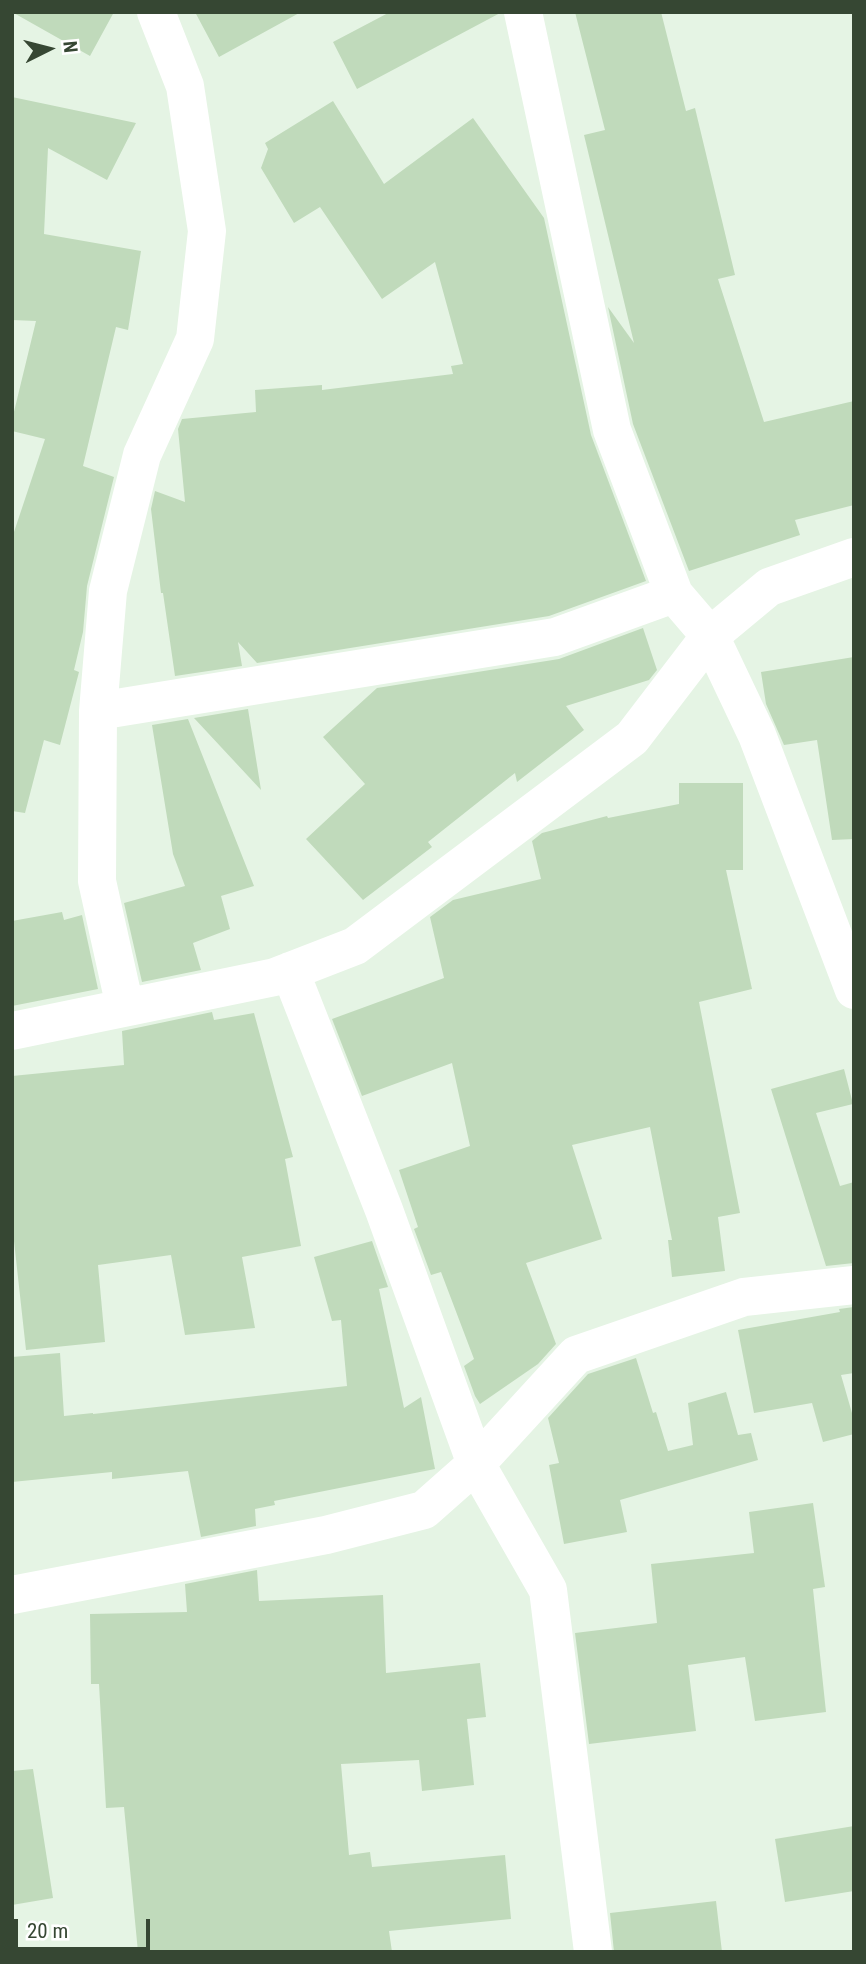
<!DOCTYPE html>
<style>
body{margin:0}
#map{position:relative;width:866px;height:1964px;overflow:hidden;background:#e5f4e4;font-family:"Roboto Condensed",sans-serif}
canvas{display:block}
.frame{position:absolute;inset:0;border:14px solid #364733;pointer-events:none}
.north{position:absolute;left:14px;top:14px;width:70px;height:70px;-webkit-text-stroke:5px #fff;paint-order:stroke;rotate:84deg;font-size:19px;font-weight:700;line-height:28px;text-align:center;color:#364733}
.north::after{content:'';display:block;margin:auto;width:24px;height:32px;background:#364733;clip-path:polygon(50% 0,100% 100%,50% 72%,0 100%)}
.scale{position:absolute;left:14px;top:1919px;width:136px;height:32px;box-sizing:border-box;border:4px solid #364733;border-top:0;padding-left:9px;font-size:21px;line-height:24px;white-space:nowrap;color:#364733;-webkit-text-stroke:5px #fff;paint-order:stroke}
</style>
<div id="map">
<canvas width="866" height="1964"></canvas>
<div class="frame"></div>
<div class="north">N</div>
<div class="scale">20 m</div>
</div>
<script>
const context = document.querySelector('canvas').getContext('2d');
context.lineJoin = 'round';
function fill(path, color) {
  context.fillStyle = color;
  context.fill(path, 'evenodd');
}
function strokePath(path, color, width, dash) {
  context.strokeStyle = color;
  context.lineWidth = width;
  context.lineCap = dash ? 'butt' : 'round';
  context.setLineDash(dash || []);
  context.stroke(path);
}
fill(new Path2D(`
 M12 12H114L90 56Z
 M195 12H301L219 57Z
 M390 12H502L357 89 333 42Z
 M575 12H661L686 111 695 108 735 275 718 279 764 422 854 401V505L795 520 800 535 689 571 633 424 608 307 634 343 584 135 605 130Z
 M12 97 136 123 107 180 48 148 44 234 141 251 128 330 116 327 83 466 114 477 87 586 83 632 74 670 79 672 60 745 44 740 25 813 12 811V538L45 439 12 431V420L36 321 12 320Z
 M333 101 384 184 473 118 544 218 591 435 646 581 549 616 257 663 238 642 242 666 175 676 163 593H161L151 509 155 491 185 502 178 429 182 419 256 412 255 390 322 385V390L453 374 451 366 463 364 435 262 382 299 320 207 294 223 261 168 268 149 265 143Z
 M643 628 657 670 649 680 566 706 584 730 517 782 515 773 428 842 432 847 363 900 306 839 365 784 323 737 377 688 559 659Z
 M854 657V839L832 840 817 740 784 745 766 704 761 672Z
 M248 709 261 790 194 718Z
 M188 719 254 886 221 896 230 929 193 943 201 970 142 982 124 903 185 886 173 854 152 725Z
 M679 783H743V870H726L752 989 699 1002 740 1213 718 1217 725 1271 672 1277 668 1240H672L650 1127 572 1145 602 1239 526 1263 556 1344 538 1364 480 1404 475 1396 464 1366 474 1359 441 1272 431 1275 414 1229 418 1227 399 1170 470 1146 452 1063 362 1096 332 1019 444 978 430 917 453 900 541 879 532 841 542 833 607 816 608 818 679 804Z
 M62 912 64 920 82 915 98 989 12 1006V921Z
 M212 1012 214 1020 254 1013 293 1157 285 1159 301 1246 242 1257 255 1328 185 1335 171 1255 98 1265 105 1342 26 1350 12 1223V1076L124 1065 122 1031Z
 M844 1069 853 1104 816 1113 840 1186 854 1182V1263L826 1266 771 1089Z
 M372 1241 388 1287 379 1289 404 1408 421 1397 435 1469 274 1501 275 1505 255 1509 256 1526 201 1537 188 1471 112 1479V1472L12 1482V1357L60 1353 64 1416 93 1413V1414L347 1386 341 1320 332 1321 314 1257Z
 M854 1307V1373L841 1375 854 1420V1434L823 1442 812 1403 754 1413 738 1330 840 1312 839 1309Z
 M636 1358 653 1413 656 1412 668 1451 693 1445 688 1403 726 1392 738 1435 751 1433 758 1460 620 1500 627 1532 564 1544 549 1465 559 1463 548 1418 588 1374Z
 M813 1503 825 1587 813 1589 826 1712 755 1721 745 1657 688 1665 696 1731 589 1744 575 1633 657 1623 651 1564 754 1553 749 1512Z
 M257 1570 259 1601 383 1595 386 1673 480 1663 486 1717 467 1719 474 1785 422 1791 419 1760 341 1764 349 1855 370 1852 372 1867 505 1855 511 1919 389 1931 392 1952H138L124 1807 106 1808 99 1684H91L90 1614 187 1612 185 1584Z
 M33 1769 53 1898 12 1905V1771Z
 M854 1826V1891L785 1902 775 1839Z
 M716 1901 722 1952H614L610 1913Z`), '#c0dabb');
strokePath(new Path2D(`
 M523 12 612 430 674 594 710 636 757 735 854 990
 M98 711 555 637 674 594
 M290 971 384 1210 476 1464 548 1590 593 1952
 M125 1007 97 881 98 711 108 591 142 455 195 339 207 231 185 86 156 12
 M12 1031 275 977 355 946 632 738 710 636 769 587 854 557
 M12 1595 326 1535 424 1510 476 1464 576 1355 744 1297 854 1285`), '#fff', 38);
</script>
